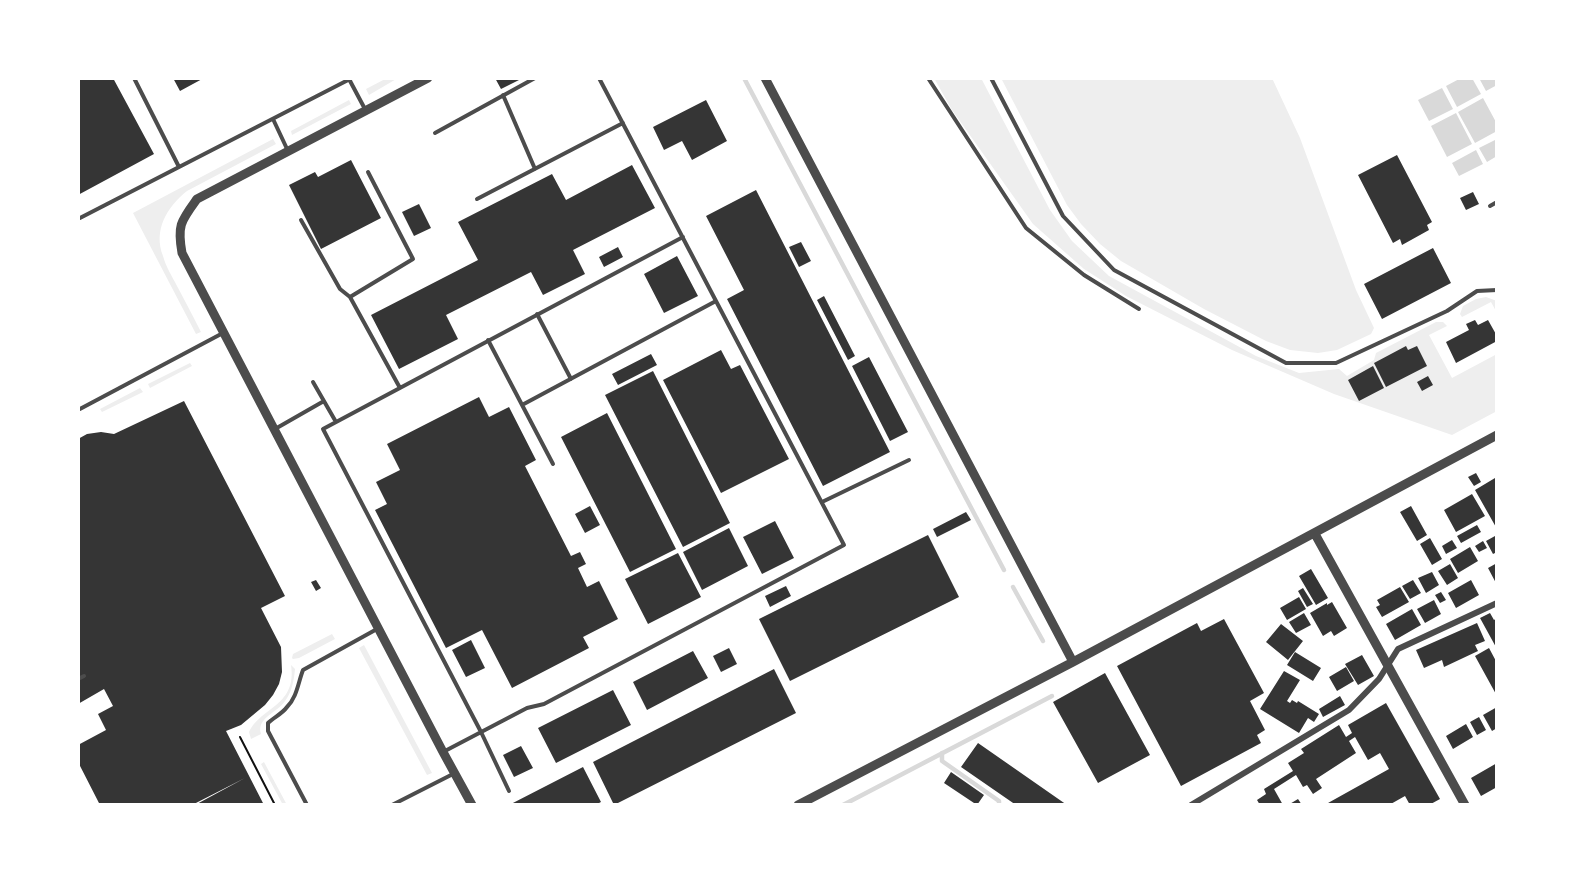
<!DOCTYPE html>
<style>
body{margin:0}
#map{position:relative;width:1575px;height:883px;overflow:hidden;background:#fff;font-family:"Varela Round",sans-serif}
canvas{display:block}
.frame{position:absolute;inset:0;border:80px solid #fff;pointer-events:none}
</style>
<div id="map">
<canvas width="1575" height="883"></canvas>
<div class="frame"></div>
</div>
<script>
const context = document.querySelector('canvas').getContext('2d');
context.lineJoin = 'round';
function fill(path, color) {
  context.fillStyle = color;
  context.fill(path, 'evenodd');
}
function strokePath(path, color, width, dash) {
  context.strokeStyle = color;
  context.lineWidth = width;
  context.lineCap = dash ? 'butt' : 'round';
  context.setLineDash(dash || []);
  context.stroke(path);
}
fill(new Path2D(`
 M387 78H398L369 95 366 89Z
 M934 78H981L1050 210 1072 241 1109 276 1256 356 1299 373 1339 369 1347 376 1374 360 1376 353 1436 322H1443L1447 326 1429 335 1452 378 1497 354V411L1452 435 1334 394 1232 350 1126 296 1084 269 1033 224 952 110Z
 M1001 78H1272L1300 138 1356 290 1374 328 1371 334 1337 350 1318 353 1290 350 1266 341 1204 309 1121 261 1100 244 1081 224 1067 205Z
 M349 100 351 104 292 135 291 131Z
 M273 139 276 144 187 191C167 207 153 230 163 256 166 267 172 276 177 286 185 301 193 316 201 332L196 334 133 213Z
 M1486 297 1497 301V313L1491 302 1462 317 1460 314 1463 306 1476 299Z
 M190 363 192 366 150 388 148 384Z
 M140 388 143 392 102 412 100 409Z
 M332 634 335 639 299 658 293 659 292 658 293 654Z
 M364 645 432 773 427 775 359 648Z
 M291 665 295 669C294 680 292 692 285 701 277 713 256 718 261 734L251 739 249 732C262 706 297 706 291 665Z
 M264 762 287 805H283L261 764Z`), '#eee');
fill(new Path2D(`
 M1461 78H1472L1481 94 1457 107 1446 86Z
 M1479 78H1497V85L1486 91Z
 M1442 88 1453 109 1429 121 1418 100Z
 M1483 98 1497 124V131L1475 143 1458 112Z
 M1456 113 1472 144 1447 157 1431 126Z
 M1497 139V156L1487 162 1479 148Z
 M1476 150 1483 164 1459 176 1452 163Z`), '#d9d9d9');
strokePath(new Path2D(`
 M744 78 1004 570
 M1013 587 1043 641
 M942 753V761L999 801V805
 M843 805 1052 696`), '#d9d9d9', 4.5);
fill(new Path2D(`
 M78 78H113L154 154 78 195Z
 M173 78H204L180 91Z
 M495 78H523L501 89Z
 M706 100 727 141 692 160 682 141 664 150 653 127Z
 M1397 155 1432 222 1427 225 1429 230 1402 245 1400 239 1393 243 1358 175Z
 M351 160 381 218 321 249 289 185 315 172 318 177Z
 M632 165 655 208 573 250 585 274 543 295 531 272 446 315 458 339 399 369 371 315 478 260 458 222 552 174 566 200Z
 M756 190 890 452 823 486 727 299 744 290 706 216Z
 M1473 192 1479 204 1466 210 1460 198Z
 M419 204 431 228 414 236 402 212Z
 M801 242 811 261 799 267 789 247Z
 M618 247 623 257 604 267 599 257Z
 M1433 248 1451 283 1382 319 1364 284Z
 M677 256 698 296 664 313 644 274Z
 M824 296 855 356 848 360 817 300Z
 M1475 320 1478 325 1488 320 1497 336V341L1456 363 1446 342 1469 330 1466 324Z
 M1406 346 1408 350 1417 346 1427 366 1386 387 1374 363Z
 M721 350 731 369 740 365 789 459 721 493 663 380Z
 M651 354 657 365 618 385 612 374Z
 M869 357 908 432 890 441 852 366Z
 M1373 366 1384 388 1359 401 1348 380Z
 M653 371 730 523 683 547 605 395Z
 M1428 376 1433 385 1422 391 1417 382Z
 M479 397 489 417 509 407 536 460 525 466 571 556 580 552 586 564 578 568 587 587 599 581 618 619 583 637 589 648 512 688 482 630 446 648 375 510 387 504 376 482 400 470 387 444Z
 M184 401 285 596 261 608 281 647 282 672 279 684 273 695 265 705 241 725 226 731 264 805H195L245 778 192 805H100L78 762V745L106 730 98 714 113 706 104 689 78 704V439L87 434 101 432 114 434Z
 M607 413 676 549 630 572 561 437Z
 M1476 473 1481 482 1474 486 1468 477Z
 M1495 478 1497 481V529L1475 490Z
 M1472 494 1485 516 1456 532 1444 510Z
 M590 506 600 525 585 533 575 514Z
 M1411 506 1427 535 1417 541 1400 512Z
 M966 512 971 520 937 537 933 529Z
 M775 521 794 558 762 574 743 537Z
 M1477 525 1481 532 1461 543 1457 536Z
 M729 528 748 566 702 590 683 552Z
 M928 535 959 597 790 681 759 619Z
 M1495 536 1497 539V552L1493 554 1486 541Z
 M1430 538 1442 559 1432 565 1420 544Z
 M1452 540 1457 548 1446 554 1442 546Z
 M1483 541 1487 548 1479 552 1475 546Z
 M1470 547 1478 561 1458 573 1450 559Z
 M678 553 701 597 648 624 625 579Z
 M1497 563V585L1488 568Z
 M1450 564 1458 578 1447 585 1438 571Z
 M1311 569 1328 598 1316 605 1299 576Z
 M1432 572 1439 585 1426 593 1418 578Z
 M316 580 321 588 316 591 311 582Z
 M1413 580 1421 593 1410 599 1402 586Z
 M1471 580 1479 595 1456 608 1448 593Z
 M786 586 791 596 770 607 765 596Z
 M1400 587 1409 602 1382 617 1376 607 1380 605 1377 600Z
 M1303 588 1313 604 1307 607 1298 591Z
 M1441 592 1446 600 1440 603 1435 595Z
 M1299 597 1306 609 1287 620 1280 608Z
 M1434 600 1441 614 1425 623 1417 609Z
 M1332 602 1347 628 1334 636 1331 631 1323 636 1310 613 1327 603V605Z
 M1412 609 1421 625 1395 640 1386 624Z
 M1304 613 1311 625 1296 633 1289 622Z
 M1490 613 1494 620 1497 618V649L1480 618Z
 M1224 619 1264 693 1250 701 1265 730 1257 735 1261 743 1181 786 1117 666 1197 623 1201 631Z
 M1477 623 1485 641 1475 645 1478 651 1444 667 1442 660 1424 668 1416 650Z
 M1281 624 1303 641 1288 660 1266 642Z
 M471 640 485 668 466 677 452 650Z
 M729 648 737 664 721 672 713 656Z
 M1489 648 1497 663V696L1475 656Z
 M693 651 708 678 647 710 633 682Z
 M1295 652 1321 668 1313 681 1287 665Z
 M1362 655 1374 676 1358 685 1345 664Z
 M1346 667 1354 681 1337 691 1329 677Z
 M774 669 796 713 614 805 593 762Z
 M1284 671 1300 680 1287 701 1290 703 1292 700 1297 703 1298 701 1319 714 1314 722 1308 718 1299 733 1260 709Z
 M1105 673 1150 755 1098 783 1053 702Z
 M613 690 631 725 556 763 538 728Z
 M1340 696 1345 705 1323 717 1319 709Z
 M1386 703 1440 799 1429 805H1410L1405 796 1389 805H1329L1328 803 1389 769 1380 753 1368 760 1355 737 1349 741 1356 753 1316 779 1322 788 1313 794 1307 785 1303 787 1296 775 1274 789 1283 805H1260L1257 800 1266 794 1264 789 1293 771 1288 763 1304 753 1301 749 1339 725 1346 737 1352 733 1348 725Z
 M1497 707V728L1492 731 1483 715Z
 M1479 717 1486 730 1477 735 1470 722Z
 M1466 724 1473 737 1453 749 1446 736Z
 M978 743 1067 805H1016L961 767Z
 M521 746 533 768 514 777 503 755Z
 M1497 763V787L1481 796 1471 778Z
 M583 767 601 802 595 805H509Z
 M951 772 984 795 977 805 944 783Z
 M1298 799 1302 805H1288Z`), '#353535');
strokePath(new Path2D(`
 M240 737 275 805`), '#111', 2);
strokePath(new Path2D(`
 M134 78 179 167
 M928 78 1026 228 1084 275 1139 309
 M991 78 1063 216 1114 270 1286 363H1336L1447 311 1477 291 1497 290
 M349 79 366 111
 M503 95 535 169
 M273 119 288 151
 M435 133 535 78
 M477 199 623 123
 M1490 206 1497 202
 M78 219 352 78
 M301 220 340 289 350 297 400 388
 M350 297 413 259 368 172
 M537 314 571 379
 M488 340 553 464
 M313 382 336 422
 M522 405 716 301
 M78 410 223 333
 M275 429 324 401
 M822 502 909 460
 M78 679 84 676
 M443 752 527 708 544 704 844 545 599 78
 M509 791 481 732 323 429 683 237
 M307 805 268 731V723C274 717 282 714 287 707 297 697 298 683 303 670L377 629
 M392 805 453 774`), '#4c4c4c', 4);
strokePath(new Path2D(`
 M1191 805 1349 710 1379 679 1398 649 1497 603`), '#4c4c4c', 6);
strokePath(new Path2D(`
 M428 78 197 199C181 221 177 225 182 253L443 752 472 805
 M765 78 1073 662
 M1315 534 1465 805
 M798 805 1073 662 1497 435`), '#4c4c4c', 9);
</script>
